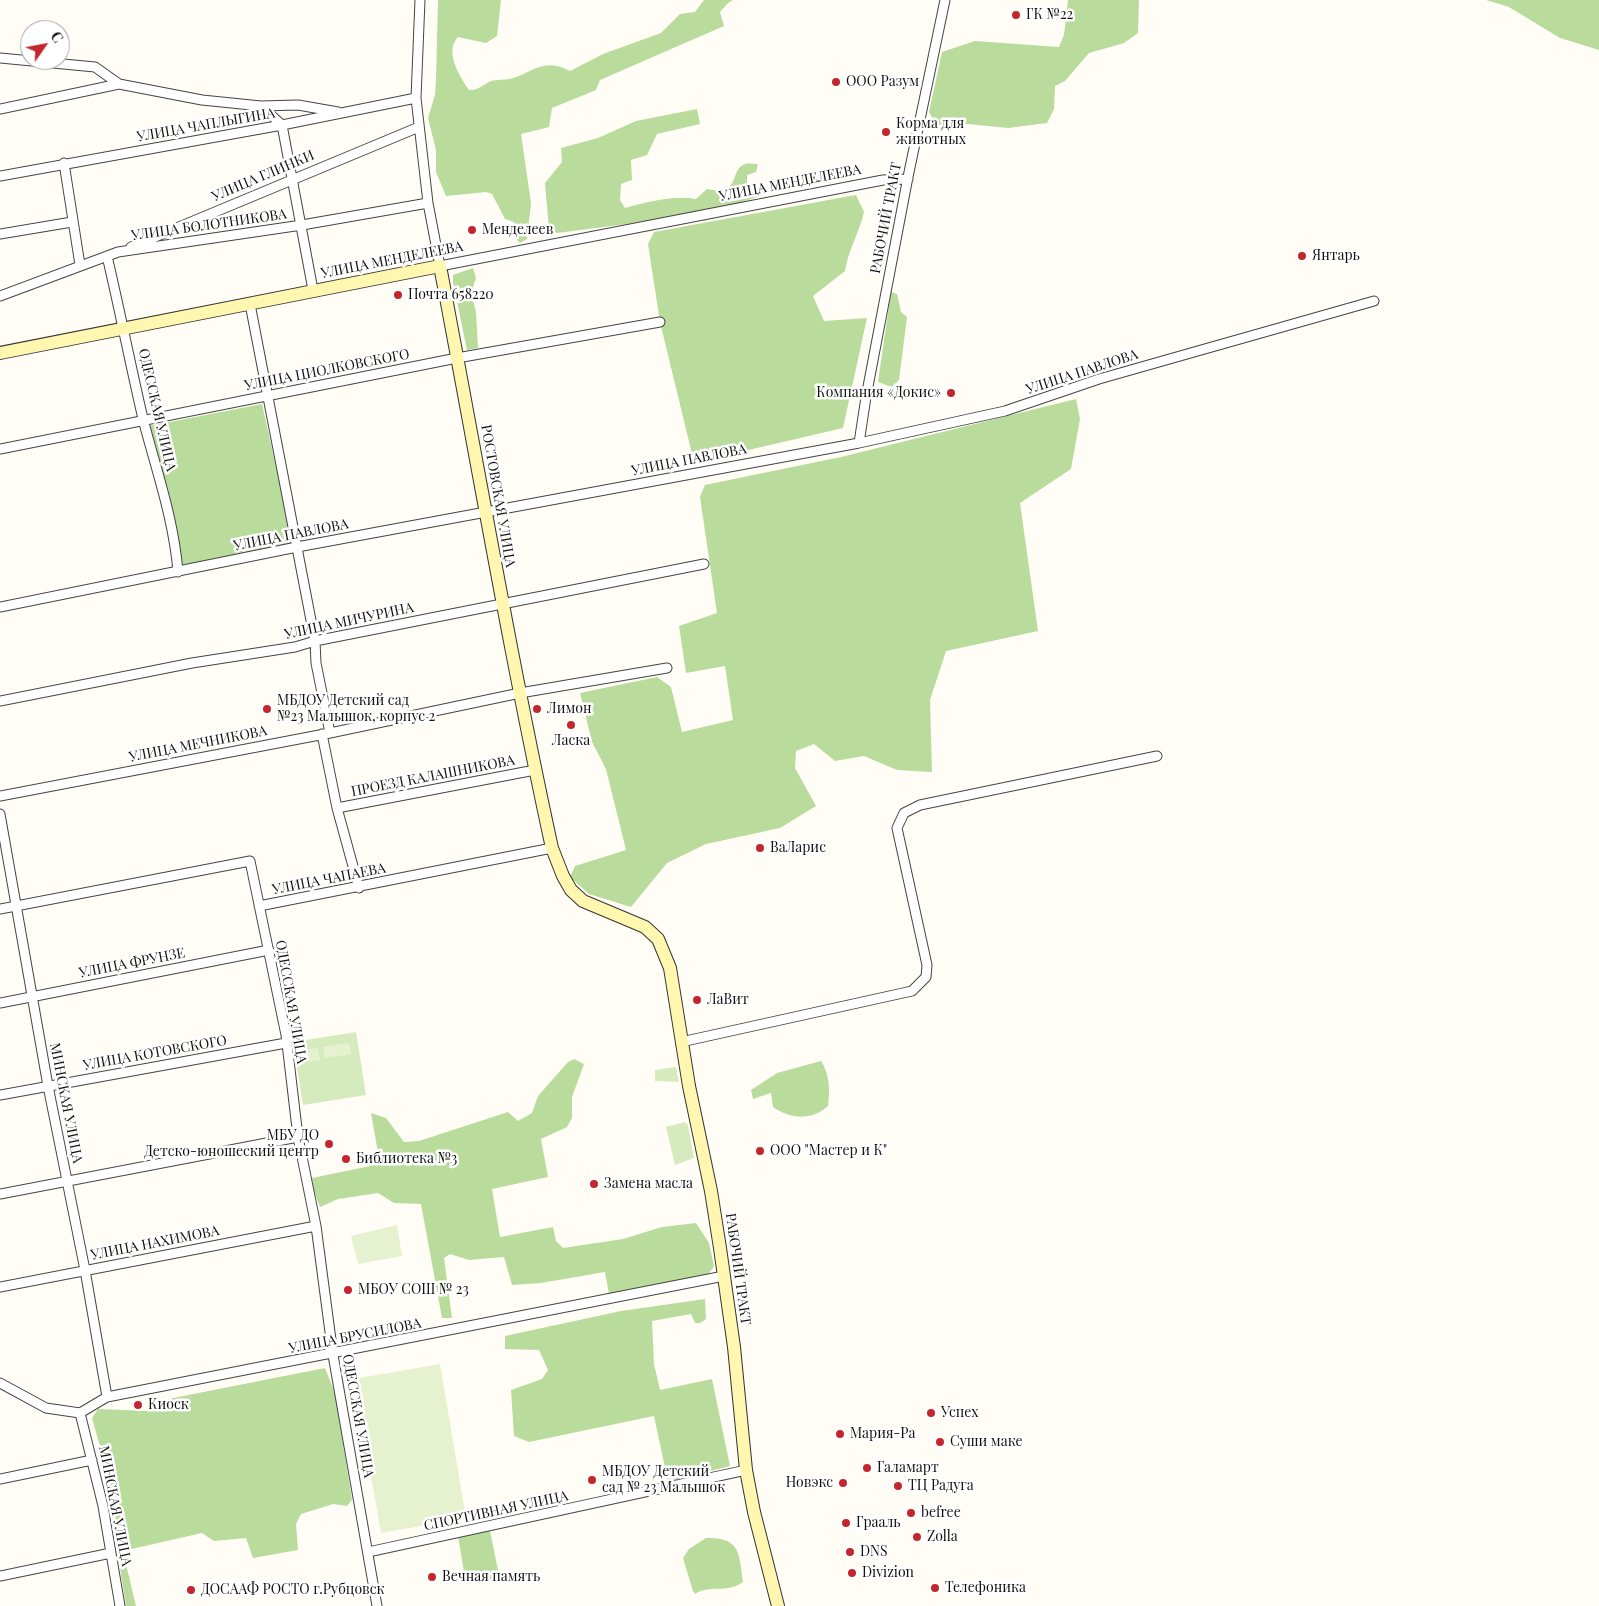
<!DOCTYPE html>
<meta charset="utf-8">
<style>
body{margin:0}
#map{position:relative;width:1599px;height:1606px;overflow:hidden;background:#fffdf5;font-family:"Playfair Display",serif}
canvas{display:block}
.north{position:absolute;left:20px;top:20px;width:50px;height:50px;box-sizing:border-box;background:#fff;border:1px solid #a0a0a0;border-radius:50%;rotate:57deg;font-size:14px;font-weight:700;line-height:20px;text-align:center;color:#111}
.north::after{content:'';display:block;margin:auto;width:18px;height:22px;background:#c4262e;clip-path:polygon(50% 0,100% 100%,50% 72%,0 100%)}
</style>
<div id="map">
<canvas width="1599" height="1606"></canvas>
<div class="north">С</div>
</div>
<script>
const context = document.querySelector('canvas').getContext('2d');
context.lineJoin = 'round';
function fill(path, color) {
  context.fillStyle = color;
  context.fill(path, 'evenodd');
}
function strokePath(path, color, width, dash) {
  context.strokeStyle = color;
  context.lineWidth = width;
  context.lineCap = dash ? 'butt' : 'round';
  context.setLineDash(dash || []);
  context.stroke(path);
}
function write(font, color, halo, rows, align = 'center') {
  context.font = font + ' "Playfair Display",serif';
  context.lineWidth = 5;
  context.setLineDash([]);
  context.textBaseline = 'middle';
  context.strokeStyle = halo;
  context.fillStyle = color;
  for (const [text, x, y, turn = 0] of rows) {
    context.save();
    context.translate(x, y);
    context.rotate((+turn || 0) * Math.PI / 180);
    context.textAlign = isNaN(turn) ? turn : align;
    if (halo) context.strokeText(text, 0, 0);
    context.fillText(text, 0, 0);
    context.restore();
  }
}
fill(new Path2D(`
 M356 1032 366 1095 303 1105 293 1042Z
 M676 1067 679 1082 655 1081V1070Z
 M685 1122 688 1125 694 1158 675 1165 666 1127Z`), '#d5ebbd');
fill(new Path2D(`
 M438 0H501L497 36 486 43 458 37C444 52 460 77 469 90 478 90 480 87 487 83 494 79 502 80 510 79 535 72 542 57 570 71L603 54 661 33 680 14 695 12 704 0H733L728 3 720 12 724 26 600 80 596 90 552 108 549 127 521 134 531 203 527 239 520 243 516 239 514 222 505 219 492 194 486 192 446 196 436 172V150L428 118 435 95 436 80Z
 M1068 0H1139L1138 33 1124 43 1089 53 1065 81 1055 86 1054 109 1047 123 1008 128 958 123 936 125 929 112 942 52 975 41 1059 47 1064 35Z
 M1486 0H1599V50L1560 38 1509 7Z
 M697 109 700 124 657 134 647 155 631 160 632 180 621 184 620 200 625 208C649 202 672 195 696 199L707 189C742 197 729 169 745 164 749 163 754 164 758 164L756 172 747 175V186L755 191 757 197 732 205 627 224 557 233 549 229 545 183 562 162 561 148 598 138 636 121Z
 M856 195 864 212C859 233 848 251 845 271L813 296 824 321 867 318 843 428 714 458H693L660 322 648 244 654 232Z
 M473 268 476 278 471 293 476 312 478 348 467 350 453 282V275Z
 M891 292 897 294 901 312 907 317 899 380 892 387 878 382Z
 M1076 399 1080 419 1071 469 1020 503 1038 631 946 651 930 700 932 772 897 770 864 756 835 761 814 744 796 751 795 768 816 806 780 828 706 844 667 863 631 907 589 894 570 877 575 866 626 850 606 769 592 742 580 693 657 677 671 687 682 732 733 720 725 666 686 673 679 626 717 613 700 497 705 485 841 457Z
 M262 404 293 543 183 565 149 426Z
 M574 1059 584 1064 572 1097V1118L567 1127 541 1139 548 1177 492 1189 500 1237 553 1227 556 1241 563 1248 623 1239 662 1227 696 1223 709 1243 714 1266 707 1276 617 1295 609 1294 605 1272 541 1283 512 1285 504 1257 469 1260 450 1254 444 1258 452 1318H442L421 1204 394 1203 378 1193 338 1199 320 1207 314 1191 312 1178 380 1164 371 1113 386 1118 404 1142 419 1141 508 1112 518 1121 532 1113 538 1096 568 1062Z
 M821 1061C830 1075 830 1090 828 1106 812 1121 790 1119 773 1107L771 1093 753 1099 751 1090 777 1073Z
 M705 1299 706 1319 700 1323H695L691 1314 652 1321 654 1364 660 1390 712 1379 730 1466 668 1482 654 1416 529 1442 514 1436 511 1390 542 1379 548 1370 539 1350 505 1349V1336L621 1311Z
 M325 1368 335 1393 352 1500 347 1506 333 1504 301 1514 296 1524 298 1550 253 1558 246 1538 214 1541 202 1533 127 1550 125 1560 136 1606H126L115 1535 116 1504 92 1418 98 1409 147 1411 163 1400Z
 M490 1531 500 1580 466 1584 458 1536Z
 M706 1538C741 1537 739 1554 743 1582 727 1594 710 1584 695 1594L693 1591 683 1558 689 1549Z`), '#b9dc9c');
fill(new Path2D(`
 M349 1043 351 1054 325 1058 323 1047Z
 M318 1048 320 1060 305 1062 304 1050Z
 M397 1225 402 1256 358 1264 351 1236Z
 M440 1364 466 1518 381 1533 354 1379Z`), '#e6f2cf');
const street = new Path2D(`
 M420 0 416 98 428 203 440 266 883 180 908 179
 M0 58 95 67 119 84 202 100 261 106 282 125 313 290
 M261 106 298 105 338 112
 M0 109 119 84
 M64 163 80 265
 M0 176 282 125 416 98
 M0 234 72 222
 M131 247 419 127
 M107 256C120 311 131 368 144 423 157 472 174 521 178 572
 M0 296 118 252 302 225 428 203
 M250 304 315 641 316 663 330 733
 M859 443 866 397 908 177 945 0
 M0 449 457 358 660 322
 M0 607 297 547 859 443 1005 411 1099 379 1374 301
 M0 701 192 663 295 647 315 641 704 564
 M322 734 337 808 359 888
 M0 796 330 733 520 693 667 668
 M337 808 535 770
 M0 814 48 1086 85 1270 107 1397
 M259 906 552 848
 M0 909 250 861 286 1035 298 1137 316 1226 333 1355 377 1606
 M0 1003 269 950
 M681 1042 912 991 926 977 927 965 897 828 904 813 920 805 1157 756
 M0 1095 286 1043
 M0 1194 298 1137
 M0 1287 316 1226
 M0 1383 46 1408 80 1413 107 1397 724 1276
 M80 1413 103 1506 120 1606
 M0 1479 92 1460
 M368 1552 746 1470
 M0 1576 111 1553`);
const secondary = new Path2D(`
 M0 353 440 266C477 460 510 655 552 848L563 876 571 890 583 901 645 927 658 939 670 968 689 1086 711 1191 720 1248 734 1347 746 1470 754 1512 778 1606`);
strokePath(street, '#444', 11);
strokePath(secondary, '#333', 14);
strokePath(street, '#fff', 9);
strokePath(secondary, '#fff6b0', 12);
for (const [x, y, r, color] of [
 [1016,15,5,"#c4262e"],
 [836,82,5,"#c4262e"],
 [886,132,5,"#c4262e"],
 [472,230,5,"#c4262e"],
 [1302,256,5,"#c4262e"],
 [398,295,5,"#c4262e"],
 [951,393,5,"#c4262e"],
 [267,709,5,"#c4262e"],
 [537,709,5,"#c4262e"],
 [571,725,5,"#c4262e"],
 [760,848,5,"#c4262e"],
 [697,1000,5,"#c4262e"],
 [329,1144,5,"#c4262e"],
 [760,1151,5,"#c4262e"],
 [346,1159,5,"#c4262e"],
 [594,1184,5,"#c4262e"],
 [348,1290,5,"#c4262e"],
 [138,1405,5,"#c4262e"],
 [931,1413,5,"#c4262e"],
 [840,1434,5,"#c4262e"],
 [940,1442,5,"#c4262e"],
 [867,1468,5,"#c4262e"],
 [592,1480,5,"#c4262e"],
 [843,1483,5,"#c4262e"],
 [898,1486,5,"#c4262e"],
 [911,1513,5,"#c4262e"],
 [846,1523,5,"#c4262e"],
 [917,1537,5,"#c4262e"],
 [850,1552,5,"#c4262e"],
 [852,1573,5,"#c4262e"],
 [432,1577,5,"#c4262e"],
 [935,1588,5,"#c4262e"],
 [191,1590,5,"#c4262e"]
]) {
  const dot = new Path2D();
  dot.arc(x, y, r, 0, 2 * Math.PI);
  context.fillStyle = color;
  context.fill(dot);
  strokePath(dot, '#fff', 2);
}
write('14px', '#111', '#fff', [
 ["ГК №22",1026,15],
 ["ООО Разум",846,82],
 ["Корма для",896,124],
 ["животных",896,140],
 ["Менделеев",482,230],
 ["Янтарь",1312,256],
 ["Почта 658220",408,295],
 ["Компания «Докис»",941,393,"right"],
 ["МБДОУ Детский сад",277,701],
 ["№23 Малышок, корпус 2",277,717],
 ["Лимон",547,709],
 ["Ласка",571,741,"center"],
 ["ВаЛарис",770,848],
 ["ЛаВит",707,1000],
 ["МБУ ДО",319,1136,"right"],
 ["Детско-юношеский центр",319,1152,"right"],
 ["ООО \"Мастер и К\"",770,1151],
 ["Библиотека №3",356,1159],
 ["Замена масла",604,1184],
 ["МБОУ СОШ № 23",358,1290],
 ["Киоск",148,1405],
 ["Успех",941,1413],
 ["Мария-Ра",850,1434],
 ["Суши маке",950,1442],
 ["Галамарт",877,1468],
 ["МБДОУ Детский",602,1472],
 ["сад № 23 Малышок",602,1488],
 ["Новэкс",833,1483,"right"],
 ["ТЦ Радуга",908,1486],
 ["befree",921,1513],
 ["Грааль",856,1523],
 ["Zolla",927,1537],
 ["DNS",860,1552],
 ["Divizion",862,1573],
 ["Вечная память",442,1577],
 ["Телефоника",945,1588],
 ["ДОСААФ РОСТО г.Рубцовск",201,1590]
], 'left');
write('14px', '#111', '#fff', [
 ["УЛИЦА ЧАПЛЫГИНА",206,125,-10],
 ["УЛИЦА ГЛИНКИ",263,176,-23],
 ["УЛИЦА МЕНДЕЛЕЕВА",790,183,-11],
 ["РАБОЧИЙ ТРАКТ",886,218,-79],
 ["УЛИЦА БОЛОТНИКОВА",209,225,-8],
 ["УЛИЦА МЕНДЕЛЕЕВА",392,260,-11],
 ["УЛИЦА ЦИОЛКОВСКОГО",327,370,-11],
 ["УЛИЦА ПАВЛОВА",1082,372,-18],
 ["ОДЕССКАЯ УЛИЦА",157,410,77],
 ["УЛИЦА ПАВЛОВА",689,460,-11],
 ["РОСТОВСКАЯ УЛИЦА",498,496,80],
 ["УЛИЦА ПАВЛОВА",291,535,-11],
 ["УЛИЦА МИЧУРИНА",349,621,-12],
 ["УЛИЦА МЕЧНИКОВА",198,744,-11],
 ["ПРОЕЗД КАЛАШНИКОВА",433,776,-11],
 ["УЛИЦА ЧАПАЕВА",329,879,-11],
 ["УЛИЦА ФРУНЗЕ",132,963,-11],
 ["ОДЕССКАЯ УЛИЦА",291,1002,80],
 ["УЛИЦА КОТОВСКОГО",155,1053,-10],
 ["МИНСКАЯ УЛИЦА",66,1103,79],
 ["УЛИЦА НАХИМОВА",155,1243,-11],
 ["РАБОЧИЙ ТРАКТ",738,1269,82],
 ["УЛИЦА БРУСИЛОВА",355,1336,-11],
 ["ОДЕССКАЯ УЛИЦА",358,1416,80],
 ["МИНСКАЯ УЛИЦА",115,1506,79],
 ["СПОРТИВНАЯ УЛИЦА",496,1511,-12]
]);
</script>
